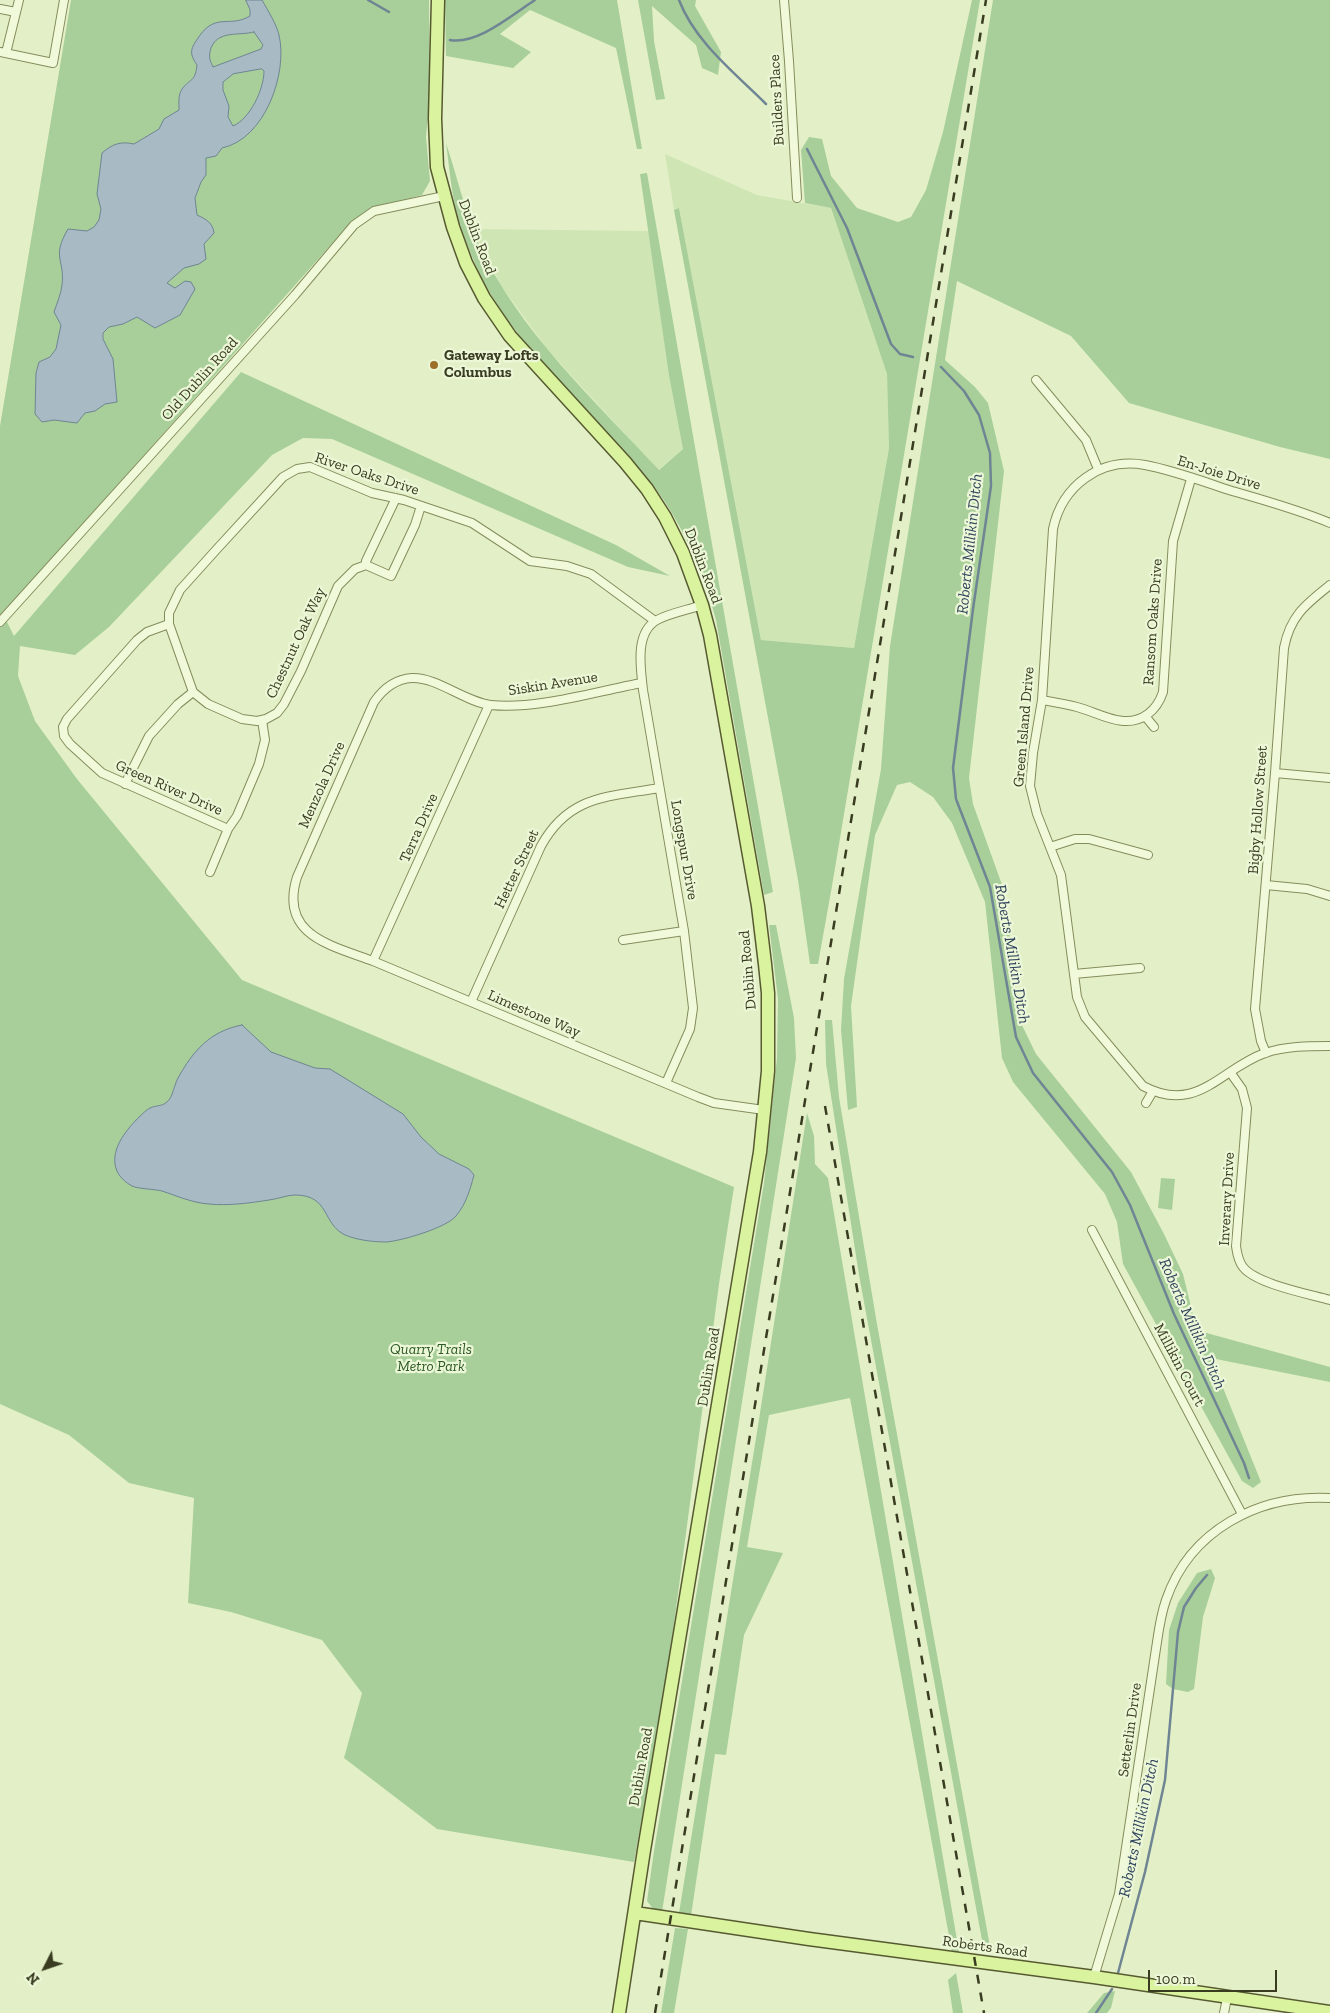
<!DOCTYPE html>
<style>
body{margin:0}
#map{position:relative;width:1330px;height:2013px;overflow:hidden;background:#e3f0c7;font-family:"Zilla Slab",serif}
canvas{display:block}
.north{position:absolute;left:20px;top:1943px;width:50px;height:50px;-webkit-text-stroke:4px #ecf7d7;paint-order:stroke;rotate:229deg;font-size:14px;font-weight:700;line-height:20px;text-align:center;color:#393c20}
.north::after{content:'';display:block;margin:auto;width:18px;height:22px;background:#393c20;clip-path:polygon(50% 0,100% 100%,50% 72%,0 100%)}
.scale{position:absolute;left:1148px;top:1970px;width:129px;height:22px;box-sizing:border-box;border:2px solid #393c20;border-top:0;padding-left:6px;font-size:15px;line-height:18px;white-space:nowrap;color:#393c20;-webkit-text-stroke:4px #ecf7d7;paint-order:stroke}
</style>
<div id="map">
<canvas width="1330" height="2013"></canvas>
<div class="north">N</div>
<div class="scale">100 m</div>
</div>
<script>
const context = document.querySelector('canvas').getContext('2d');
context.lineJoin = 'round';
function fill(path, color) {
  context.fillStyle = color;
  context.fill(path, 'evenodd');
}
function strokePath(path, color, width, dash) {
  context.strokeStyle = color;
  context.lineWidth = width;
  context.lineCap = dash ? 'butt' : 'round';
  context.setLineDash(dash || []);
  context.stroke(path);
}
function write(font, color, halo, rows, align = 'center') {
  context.font = font + ' "Zilla Slab",serif';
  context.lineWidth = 4.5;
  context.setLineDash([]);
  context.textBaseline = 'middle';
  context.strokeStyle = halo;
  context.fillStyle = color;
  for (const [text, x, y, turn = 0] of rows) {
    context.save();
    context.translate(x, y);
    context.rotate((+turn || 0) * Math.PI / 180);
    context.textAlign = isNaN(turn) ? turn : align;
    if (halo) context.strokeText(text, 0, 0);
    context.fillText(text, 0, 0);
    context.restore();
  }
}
fill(new Path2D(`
 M665 154 757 195 831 208 887 374 889 448 854 648 761 640 679 208 674 210Z
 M473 229 649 231 669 376 683 449 658 470 548 350 502 287Z`), '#cfe6b4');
fill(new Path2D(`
 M71 0H429L430 94 426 137 430 181 422 195 373 209 352 221 3 614 14 636 241 372 616 545 670 576 628 567 332 439 303 438 272 455 109 627 75 655 20 646 18 676 35 721 77 779 242 980 734 1187 719 1284 666 1684 634 1862 437 1829 344 1758 362 1693 322 1640 231 1612 188 1603 194 1498 129 1483 69 1435 0 1404V426Z
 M445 0H617L642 149H637L616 48 530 10 500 34 531 52 513 68 446 56Z
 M638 0H696L695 6 721 52 718 75 702 68 696 45 652 6 654 41 665 99 656 100Z
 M972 0H980L832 886 818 964H810L798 880 674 210 679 208 761 640 854 648 889 448 887 374 831 208 805 203 801 150 809 137 822 139 831 176 857 208 898 222 911 217 926 190 943 132Z
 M993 0H1330V459L1280 447 1129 403 1071 336 957 281 945 360 975 387 988 403 1004 471 969 778 973 804 1005 893 1019 1019 1036 1054 1131 1172 1164 1234 1183 1274 1196 1327 1203 1332 1330 1367V1382L1211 1358 1261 1482 1253 1488 1242 1481 1123 1264 1117 1222 1105 1194 1013 1082 1002 1058 985 902 952 823 933 797 910 782 897 785 875 835 851 1006 857 1107 848 1110 841 1030 844 979 881 769 890 646Z
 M446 143C457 176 465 212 479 244 517 329 596 402 659 470L683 449 669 376 640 174 647 173 773 892 764 895 716 620C703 571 683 524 652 484 599 416 527 361 485 284 473 261 463 236 456 210 451 189 449 165 446 143Z
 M769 925H776L794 1018 796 1058 662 1912 653 1909 647 1901 654 1851 764 1183 777 1058 778 999Z
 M825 1020H832L839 1097 877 1324 991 1952 984 1951 859 1275 826 1064Z
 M807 1113 814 1136 815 1164 828 1178 959 1952H952L850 1398 769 1415 747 1547 783 1553 744 1635 726 1755 715 1754 691 1916 679 1913 757 1432Z
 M1161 1178 1175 1179 1172 1210 1158 1208Z
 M1211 1569 1215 1578 1203 1617 1194 1689 1188 1692 1173 1689 1166 1684 1169 1630 1178 1603 1197 1573Z
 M675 1928 688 1929 674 2013H661Z
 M956 1973 963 2013H953L948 1980Z
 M1115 1991 1111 2008 1107 2013H1087L1104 1993Z`), '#a8cf9a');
const water = new Path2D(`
 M246 0H262C268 11 276 23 279 35 288 73 265 139 222 148L216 156 206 158V175L201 182 195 198 197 215C206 219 213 223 214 233L204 244 206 259 199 264 184 268 167 283 175 288 185 281 191 282 195 289 180 315 155 328 137 317 123 324 109 327 103 333V339L113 359 117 402 105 404 95 411 85 413 77 423 54 420 42 422 35 414 36 373 39 362 50 357 56 349 61 325 54 312C57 303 61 294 62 285 65 258 51 258 68 229L87 231 94 227 99 220 101 209 97 194 102 153C112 144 121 141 134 144L159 129 164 119 179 110C179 103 178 95 182 89 190 78 195 83 197 65 191 56 189 51 196 41 215 10 228 29 250 16V10ZM254 32 263 45 261 49 213 67C212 65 211 62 210 60 209 56 210 51 211 48 218 30 239 36 254 32ZM262 69 264 71C264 89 250 119 233 126L228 117 229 106 223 90V82L233 74Z
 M242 1025 271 1052 315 1068 330 1069 403 1114 421 1137 439 1154 469 1169 474 1175C470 1190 466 1204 456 1216 446 1228 401 1241 386 1242 373 1242 357 1240 345 1235 322 1224 330 1195 295 1195 287 1195 278 1199 269 1200 250 1203 228 1206 209 1204 193 1203 177 1196 162 1191 154 1189 138 1189 132 1186 108 1173 112 1150 126 1132 129 1127 145 1110 150 1108 156 1105 161 1107 167 1102 173 1097 174 1085 178 1078 193 1051 210 1031 242 1025Z`);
fill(water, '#a8bbc4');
strokePath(water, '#6f8593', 1);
strokePath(new Path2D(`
 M368 0 389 12
 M679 0C695 42 735 73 766 104
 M450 40C478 45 513 14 535 0
 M807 149 847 228 891 344 900 354 913 357
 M941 367 964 391 979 415 990 453 991 486 973 609 953 768 956 799 990 887 1016 1037 1033 1073 1112 1172 1130 1205 1174 1314 1244 1463 1249 1478
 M1118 1973 1145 1872 1165 1780 1178 1632 1184 1607 1196 1588 1207 1575
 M1096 2013 1112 1989`), '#6f8593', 2.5);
const street = new Path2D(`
 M784 0 789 61 797 198
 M0 9 16 12
 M0 52 53 63 64 0
 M6 53 19 0
 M1036 380 1086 440 1098 469
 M396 498 366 561V565L391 576 415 525 421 506
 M1330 523C1297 509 1263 500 1229 490 1202 481 1172 470 1145 465 1100 457 1062 486 1053 529L1042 700 1033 753 1030 786 1037 814 1061 875 1077 997 1085 1017 1143 1086C1197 1115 1220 1069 1265 1053 1286 1046 1308 1046 1330 1046
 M366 565 355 569 338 586 301 671 284 704 277 713 266 719 257 721 242 719 208 704 193 692 169 624V613L180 590 216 550 283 477 297 469 310 467 372 493 404 500 472 523 530 561 567 566 591 574 655 621
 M0 622 295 295 354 225 374 211 444 196
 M169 624 147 632 137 640 67 719 63 727 64 736 70 744 102 773 228 829
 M642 683C597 691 536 710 491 705 465 702 437 677 412 678 395 679 383 689 374 702L297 877C279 935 330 945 373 961L698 1097 714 1103 764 1110
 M1042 700C1053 702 1065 704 1077 707 1100 713 1125 731 1148 714 1156 708 1160 701 1163 692L1173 541 1191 479
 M1145 716 1154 727
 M1275 773 1330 778
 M125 784 149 736 178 704 193 692
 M1050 847 1075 839H1089L1148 855
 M210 872 228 829 237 816 259 764 265 740 262 720
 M1266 885 1307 889 1330 896
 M623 940 684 931
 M373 961 489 705
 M1074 974 1140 968
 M471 1002 541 846C569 795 608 797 659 788
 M1266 1053 1261 1041 1255 1009 1275 773 1284 648C1290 616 1306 604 1330 585
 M1230 1072 1242 1089 1247 1108 1236 1246C1237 1253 1238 1261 1243 1267 1256 1284 1309 1294 1330 1300
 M666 1083 690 1029 693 1008 684 931 643 690C641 669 634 633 657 620 670 613 688 610 702 605
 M1146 1103 1153 1091
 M1092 1230 1242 1514
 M1094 1977 1119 1894 1157 1642C1159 1628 1161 1614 1166 1600 1190 1530 1259 1494 1330 1498
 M1224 2013 1227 1998`);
const primary = new Path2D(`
 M438 0 435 119 437 167 453 227 466 263 484 298 510 336 625 462 647 489 665 517 683 553 702 605 710 635 758 906 765 964 768 993V1071L760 1152 644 1850 619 2013
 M635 1913 809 1939 1094 1977 1330 2012`);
strokePath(street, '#858c5c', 10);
strokePath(primary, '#575a30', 15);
strokePath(street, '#f0fadb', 8);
strokePath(primary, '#d9f39f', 12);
strokePath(new Path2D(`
 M825 1106 984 2013
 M655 2013 986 0`), '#393c20', 2.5, [9, 9]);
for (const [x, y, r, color] of [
 [434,365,5,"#9d702a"]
]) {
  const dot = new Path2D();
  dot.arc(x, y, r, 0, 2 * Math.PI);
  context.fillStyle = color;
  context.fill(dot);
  strokePath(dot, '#ecf7d7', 2);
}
write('15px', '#393c20', '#ecf7d7', [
 ["Builders Place",777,100,-93],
 ["Dublin Road",477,237,69],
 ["Old Dublin Road",200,379,-48],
 ["En-Joie Drive",1219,473,17],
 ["River Oaks Drive",367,474,18],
 ["Dublin Road",703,566,69],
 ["Ransom Oaks Drive",1153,622,-86],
 ["Chestnut Oak Way",296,643,-65],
 ["Siskin Avenue",553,684,-9],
 ["Green Island Drive",1024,727,-85],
 ["Menzola Drive",322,785,-66],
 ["Green River Drive",169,788,24],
 ["Bigby Hollow Street",1258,810,-86],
 ["Terra Drive",419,828,-66],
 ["Longspur Drive",684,850,80],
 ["Hetter Street",517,869,-65],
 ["Dublin Road",748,970,-95],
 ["Limestone Way",534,1014,23],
 ["Inverary Drive",1227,1199,-87],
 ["Millikin Court",1179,1365,62],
 ["Dublin Road",709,1367,-81],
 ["Setterlin Drive",1130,1730,-82],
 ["Dublin Road",641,1767,-80],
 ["Roberts Road",985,1947,8]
]);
write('bold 15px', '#393c20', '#ecf7d7', [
 ["Gateway Lofts",444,356],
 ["Columbus",444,373]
], 'left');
write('italic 15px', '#2c5926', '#ecf7d7', [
 ["Quarry Trails",431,1350],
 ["Metro Park",431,1367]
]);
write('italic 16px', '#2f435c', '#ecf7d7', [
 ["Roberts Millikin Ditch",970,544,-84],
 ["Roberts Millikin Ditch",1012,954,80],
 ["Roberts Millikin Ditch",1192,1324,66],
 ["Roberts Millikin Ditch",1139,1828,-78]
]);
</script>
